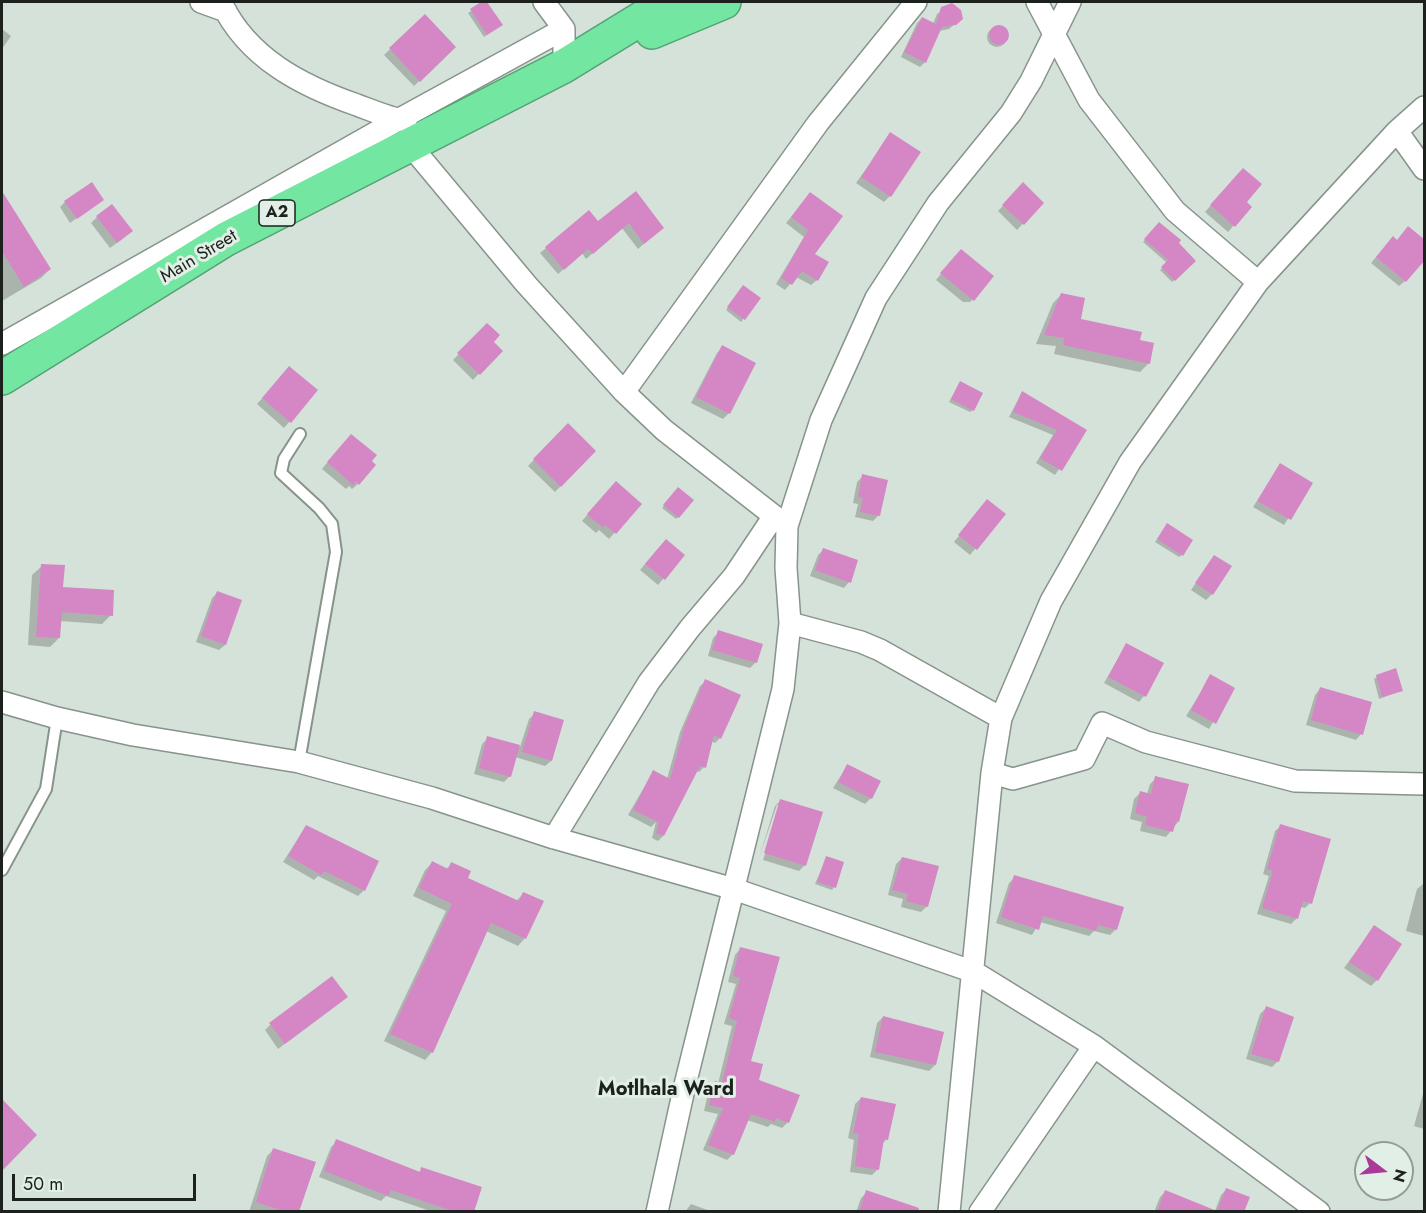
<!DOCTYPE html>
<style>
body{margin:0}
#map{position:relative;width:1426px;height:1213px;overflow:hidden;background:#d5e2d9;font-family:Jost,sans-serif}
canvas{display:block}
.frame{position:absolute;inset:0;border:3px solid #1c211d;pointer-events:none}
.north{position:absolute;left:1354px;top:1141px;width:60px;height:60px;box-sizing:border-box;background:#e2efe6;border:2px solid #939d96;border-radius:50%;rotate:106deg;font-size:16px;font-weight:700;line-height:24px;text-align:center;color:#1c211d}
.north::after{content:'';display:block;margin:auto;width:21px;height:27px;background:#aa3a97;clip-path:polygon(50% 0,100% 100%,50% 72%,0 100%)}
.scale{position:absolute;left:12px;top:1174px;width:184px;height:27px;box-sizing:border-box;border:3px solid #1c211d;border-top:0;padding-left:8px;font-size:18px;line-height:21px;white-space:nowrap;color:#1c211d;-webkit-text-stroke:4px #e2efe6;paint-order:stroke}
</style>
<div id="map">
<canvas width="1426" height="1213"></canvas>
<div class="frame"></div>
<div class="north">N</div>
<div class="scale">50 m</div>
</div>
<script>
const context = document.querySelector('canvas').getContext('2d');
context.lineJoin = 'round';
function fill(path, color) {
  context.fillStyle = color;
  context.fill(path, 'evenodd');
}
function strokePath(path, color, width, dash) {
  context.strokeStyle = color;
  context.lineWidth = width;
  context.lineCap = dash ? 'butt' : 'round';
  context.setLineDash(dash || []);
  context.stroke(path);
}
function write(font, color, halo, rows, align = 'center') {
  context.font = font + ' Jost,sans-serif';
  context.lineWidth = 6;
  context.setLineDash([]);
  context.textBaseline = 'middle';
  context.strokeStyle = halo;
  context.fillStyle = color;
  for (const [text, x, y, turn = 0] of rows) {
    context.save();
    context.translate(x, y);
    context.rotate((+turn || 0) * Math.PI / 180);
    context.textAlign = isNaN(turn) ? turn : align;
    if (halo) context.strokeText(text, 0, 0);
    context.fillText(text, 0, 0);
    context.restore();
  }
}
fill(new Path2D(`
 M485 2 501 25 484 37 468 13Z
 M952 4 956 6 961 18 949 29 939 31 925 62 920 67 901 57 917 23 922 18 933 24 937 14Z
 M425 16 454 47 414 86 384 55Z
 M987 37a10 10 0 1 1 20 0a10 10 0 1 1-20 0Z
 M2 29 11 36 2 49Z
 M891 134 890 196 884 202 856 183Z
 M1237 175 1245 202 1250 207 1228 232 1205 212Z
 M1023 185 1042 203 1017 230 998 211Z
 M2 194 50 269 41 278 2 301Z
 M636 194 662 228 638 249 622 228 586 259 582 253 558 274 540 253 546 248 598 223Z
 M810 194 817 280 811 285 796 277 785 290 776 284 804 237 786 223Z
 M102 200 70 223 60 207 65 202Z
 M97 217 125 237 110 248 91 223Z
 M1159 224 1194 261 1172 282 1160 270 1167 263 1143 242Z
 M1387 244 1405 281 1399 286 1371 263Z
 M955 256 976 296 970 302H963L936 280Z
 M741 289 759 298 741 322 726 310Z
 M1062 294 1079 320 1138 341 1149 363 1140 372 1054 354 1056 346 1036 344 1053 303Z
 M487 325 492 342 500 351 473 380 453 360Z
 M723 347 754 364 729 413 723 419 691 403 717 353Z
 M284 374 316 391 284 428 257 404Z
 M960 382 973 410 970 412 949 402Z
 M1022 392 1085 431 1055 475 1036 463 1053 435 1009 417Z
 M568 425 591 455 555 492 528 466Z
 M345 441 358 484 352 489 349 486 346 489 322 469Z
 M1280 465 1311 483 1284 525 1253 507Z
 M863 476 879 515 873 521 855 517 858 504 853 503 857 482Z
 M610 488 640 504 609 539 599 530 596 533 582 521Z
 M678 489V517L676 519 662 508Z
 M982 507 1004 514 970 555 954 542Z
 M1165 528 1182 555 1179 557 1155 542Z
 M660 546 683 555 658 585 640 570Z
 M823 550 849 582 844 588 810 576 818 555Z
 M1214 556 1212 594 1206 600 1191 590Z
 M42 566 62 589 111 615 102 624 60 621 59 638 50 647 28 645 32 575Z
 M218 592 241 601 225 645 219 650 196 642 212 598Z
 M719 632 761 645 755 663 750 668 708 656 713 638Z
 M1126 645 1144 696 1139 702 1104 683Z
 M1211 676 1233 688 1209 729 1186 716Z
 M1377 677 1401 691 1379 699 1374 679Z
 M706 681 720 738 715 743 711 741 704 767 699 772 695 771 663 836 658 841 652 838 656 822 651 827 628 815 653 772 667 779 680 732 700 686Z
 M1320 689 1361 734 1356 740 1306 725 1315 695Z
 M535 713 562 721 551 761 545 766 515 757 510 776 504 782 474 774 482 744 488 738 520 747 529 719Z
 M847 766 871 798 865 804 833 788Z
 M1156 778 1178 822 1166 837 1140 831 1142 822 1130 819 1134 799 1140 793 1147 794 1150 784Z
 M781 800 805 865 799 871 763 860 780 805H777L759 858 775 806Z
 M306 826 364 890 358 896 318 876 314 880 283 862Z
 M1281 826 1310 903 1305 908 1300 907 1296 919 1291 924 1257 914 1269 876 1263 874 1275 831Z
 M826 858 834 887 832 890 815 884Z
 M902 858 927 906 921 912 901 907 903 899 888 895 896 864Z
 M432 863 446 869 452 864 466 879 516 901 523 894 525 938 518 946 486 931 432 1052 425 1060 384 1041 446 911 413 896 425 870Z
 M1015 877 1116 929 1110 935 1094 931 1089 936 1040 922 1032 935 996 923 1009 883Z
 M1423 884H1424V936L1406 931 1417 889Z
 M1374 927 1377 980 1371 986 1344 968Z
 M740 949 749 1062 757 1081 788 1122 782 1128 771 1124 768 1127 747 1120 733 1154 727 1160 703 1150 718 1114 704 1111 709 1089 715 1083 718 1084 732 1026 724 1024 736 984 728 982 735 955Z
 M342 1000 278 1049 265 1030 270 1025Z
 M1266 1008 1278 1061 1272 1067 1246 1059 1260 1014Z
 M883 1017 935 1065 929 1071 870 1057 877 1023Z
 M1424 1090V1129L1414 1126Z
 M861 1098 887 1139 881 1145 878 1169 872 1175 850 1172 854 1140 848 1138 855 1104Z
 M3 1103V1167L2 1165Z
 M337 1141 418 1173 422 1169 472 1212H433L386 1196 381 1201 319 1177 331 1147Z
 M273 1150 298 1212H249L267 1156Z
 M1227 1189 1242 1212H1154L1160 1197 1166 1191 1215 1211 1221 1195Z
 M867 1192 898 1212H856L861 1198Z
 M691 1204 713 1212H685Z`), '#0003');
fill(new Path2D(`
 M481 2H487L503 25 487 35 470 9Z
 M952 3 961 10 963 19 956 25 942 27 926 63 904 52 922 17 936 24 941 7Z
 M425 14 456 47 420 82 389 48Z
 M989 35a10 10 0 1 1 20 0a10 10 0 1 1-20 0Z
 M890 132 921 152 891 197 861 177Z
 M1243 168 1262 184 1247 202 1252 207 1235 227 1210 205Z
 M92 182 104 200 77 219 64 201Z
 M1023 182 1044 203 1024 225 1002 205Z
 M2 191 51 269 24 287 2 251Z
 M636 191 664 228 644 244 629 223 593 254 588 249 564 270 545 247 589 210 598 221Z
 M810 192 843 216 815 254 829 262 818 281 802 271 792 285 781 278 808 230 791 217Z
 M112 204 133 231 117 243 96 216Z
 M1159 222 1181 240 1179 243 1196 261 1175 281 1161 267 1168 260 1144 239Z
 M1408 226 1425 240V260L1406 282 1376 257 1393 236 1397 240Z
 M961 249 994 276 974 301 940 273Z
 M743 285 761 298 745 320 727 307Z
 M1061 293 1085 298 1081 319 1142 332 1140 340 1154 343 1150 364 1063 345 1064 338 1044 335Z
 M487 323 500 335 494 342 503 351 480 375 457 353Z
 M722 345 756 363 730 414 696 397Z
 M289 366 318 390 291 423 262 398Z
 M960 381 983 393 974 411 951 399Z
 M1022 391 1087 430 1062 471 1040 458 1057 430 1013 412Z
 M568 423 596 451 561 487 533 459Z
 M351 434 377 455 372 461 376 465 359 485 356 481 353 485 327 462Z
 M1280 463 1313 483 1291 520 1257 501Z
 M862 474 888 480 880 516 860 512 863 498 858 497Z
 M616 481 642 504 616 534 605 525 603 528 587 514Z
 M678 487 694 500 679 518 663 505Z
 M987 499 1006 514 977 550 958 535Z
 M1167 523 1193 540 1183 556 1157 539Z
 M666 539 685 555 665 580 645 564Z
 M823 548 858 560 851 583 815 570Z
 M1214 555 1232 566 1213 595 1195 583Z
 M41 564 65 565 63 587 114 590 113 616 62 612 60 638 36 637Z
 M217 591 242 600 226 645 201 636Z
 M718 630 763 644 757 663 712 650Z
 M1126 643 1164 663 1146 697 1108 677Z
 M1396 668 1403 691 1382 697 1376 675Z
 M1210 674 1235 688 1216 724 1191 710Z
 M705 679 741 695 721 739 714 735 706 768 700 766 664 836 656 833 660 818 658 822 633 810 653 770 670 779 685 725Z
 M1320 687 1372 702 1363 735 1311 720Z
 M534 711 564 720 552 761 522 752Z
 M487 736 520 745 511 777 479 768Z
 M847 764 881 781 872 799 838 782Z
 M1155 776 1189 784 1179 822 1176 821 1173 832 1145 825 1147 817 1135 813 1140 791 1151 794Z
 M780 799 823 812 806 866 764 853Z
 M1280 824 1331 839 1312 904 1303 901 1298 919 1262 908 1273 871 1267 869Z
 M306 825 379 861 365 891 324 871 321 875 288 856Z
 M826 856 844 862 836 888 817 882Z
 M902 857 939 866 928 907 906 901 908 894 892 890Z
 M432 861 448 869 451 862 471 871 468 878 519 901 523 892 544 901 526 939 491 923 433 1053 390 1034 452 904 419 888Z
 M1014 875 1124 907 1117 930 1098 925 1096 931 1043 916 1039 930 1001 917Z
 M1374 925 1402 944 1378 981 1349 962Z
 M740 947 780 957 751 1061 763 1064 759 1080 800 1095 789 1123 776 1118 775 1122 751 1114 734 1155 708 1145 723 1108 709 1105 715 1081 722 1083 737 1021 729 1018 740 978 733 976Z
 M332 976 348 997 285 1044 269 1023Z
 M1266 1006 1294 1017 1279 1062 1251 1054Z
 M883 1016 944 1032 936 1065 875 1052Z
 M861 1097 896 1104 888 1140 884 1139 879 1170 855 1166 859 1134 853 1133Z
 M2 1099 37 1135 2 1171Z
 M336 1139 420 1172 421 1167 482 1187 474 1212H455L391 1190 388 1196 324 1171Z
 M273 1148 316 1162 299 1212H285L256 1202Z
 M1226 1188 1250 1197 1244 1212H1157L1165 1190 1217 1211Z
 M866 1190 919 1208 918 1212H859Z`), '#d586c4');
const lane = new Path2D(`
 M299 762 336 552 332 524 319 508 281 473 284 459 300 434
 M2 870 46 789 57 718`);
const street = new Path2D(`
 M201 2 226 11
 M221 2C247 58 302 86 357 105 373 111 389 118 406 121
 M544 2 564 29V66
 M1037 2 1089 100 1175 211 1258 282
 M1397 131 1424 169
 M410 145 526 284 624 392 664 430 787 526
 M2 344 398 120 564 29
 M624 392 818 123 916 2
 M790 623 861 642 880 650 1001 718
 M2 702 57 718 133 735 299 762 432 798 554 838 734 889 974 972 1094 1046 1319 1212
 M992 773 1013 779 1084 759 1102 723 1146 742 1295 781 1424 784
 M554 838 649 682 690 628 734 576 774 516
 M657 1212 684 1089 783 689 790 623 786 568 787 526 821 420 876 298 938 203 1011 113 1031 81 1070 2
 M949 1212 992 773 1001 718 1051 601 1130 462 1258 282 1397 131 1424 107
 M980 1212 1094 1046`);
const highway = new Path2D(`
 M652 32 724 2
 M2 378 226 239 564 66 652 12 674 2`);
strokePath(lane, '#87938b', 14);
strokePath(street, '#87938b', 24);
strokePath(highway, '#55a173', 36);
strokePath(lane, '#fff', 10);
strokePath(street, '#fff', 21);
strokePath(highway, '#73e6a2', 33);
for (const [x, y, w] of [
 [277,213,36]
]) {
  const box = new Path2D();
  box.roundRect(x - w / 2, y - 13, w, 26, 4.5);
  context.fillStyle = '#e2efe6';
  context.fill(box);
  strokePath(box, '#1c211d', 1.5);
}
write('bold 16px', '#1c211d', null, [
 ["A2",277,213]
]);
write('18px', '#1c211d', '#e2efe6', [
 ["Main Street",199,257,-31]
]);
write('bold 20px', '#1c211d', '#e2efe6', [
 ["Motlhala Ward",666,1090]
]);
</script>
